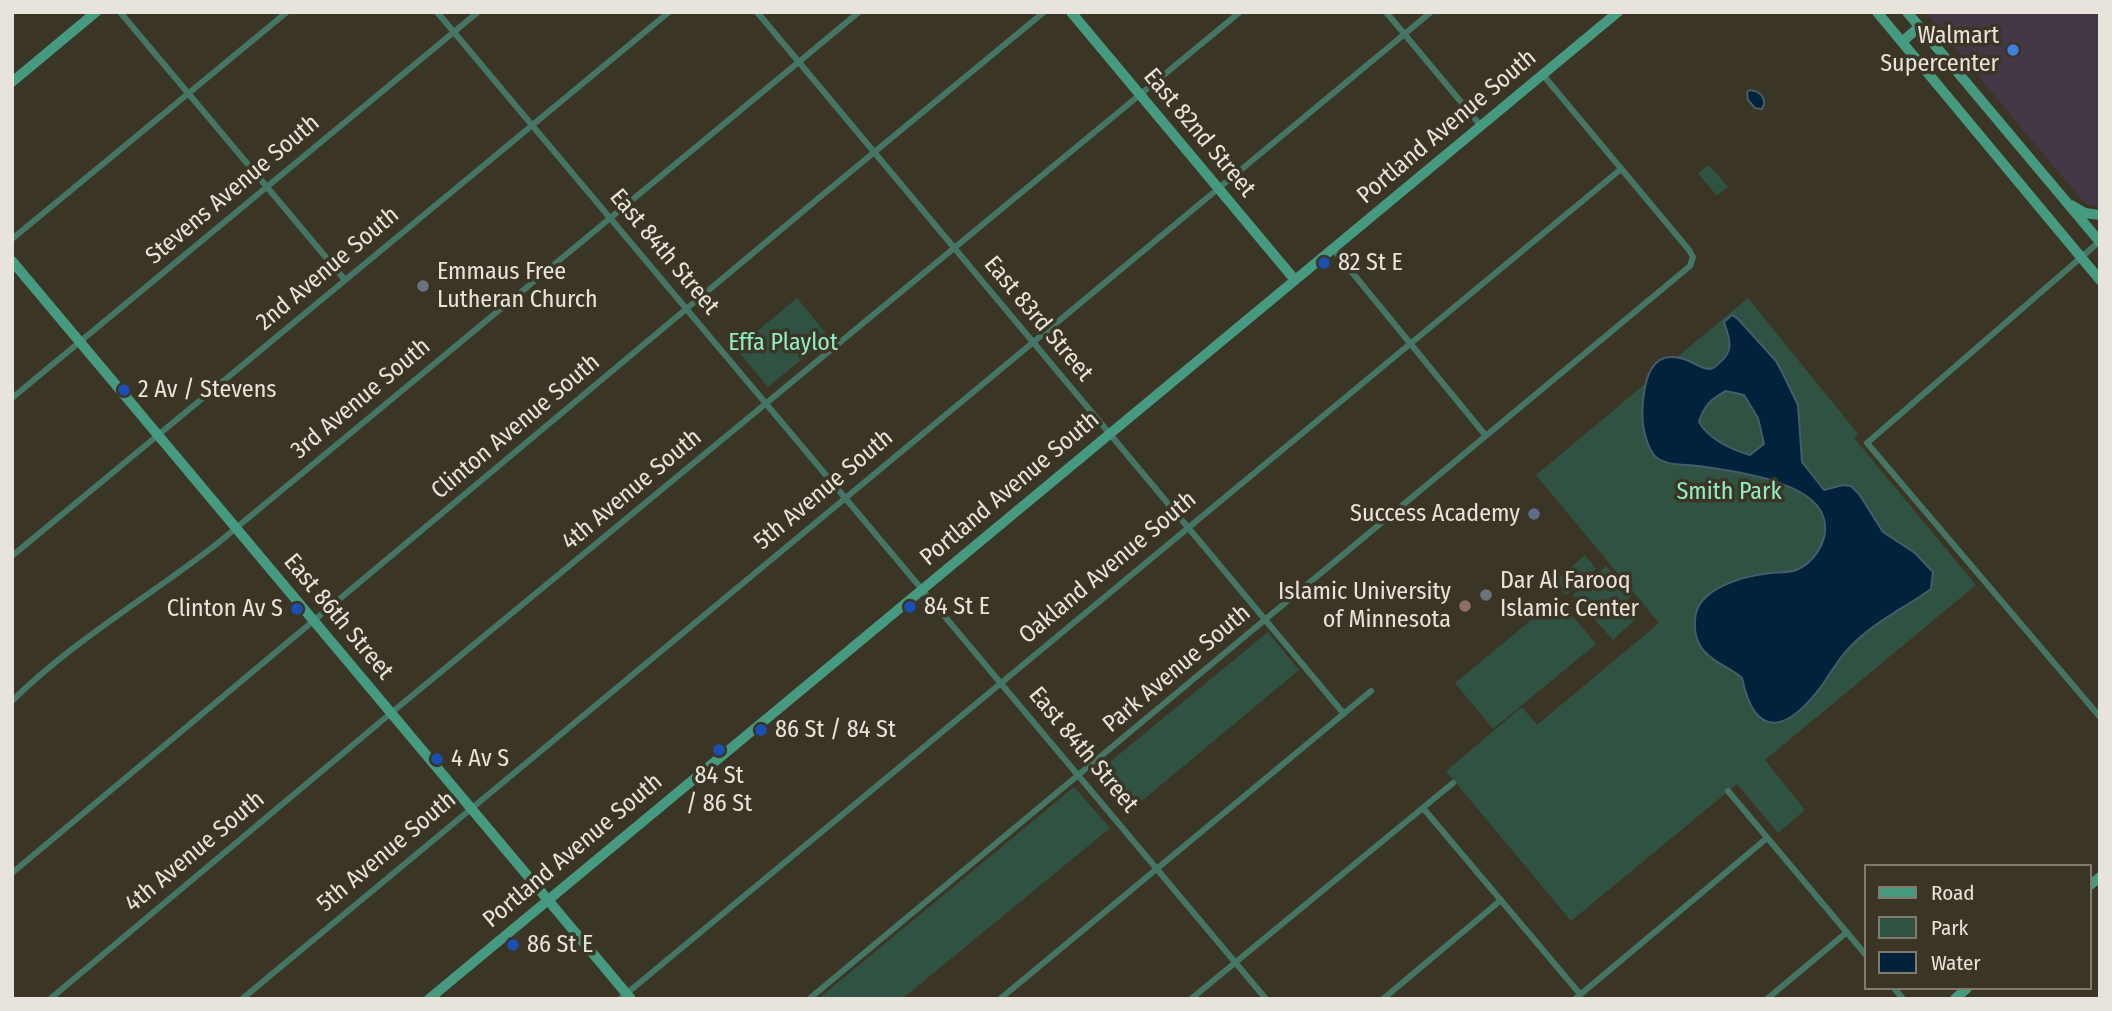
<!DOCTYPE html>
<style>
body{margin:0}
#map{position:relative;width:2112px;height:1011px;overflow:hidden;background:#3b3526;font-family:"Fira Sans Condensed",sans-serif}
canvas{display:block}
.frame{position:absolute;inset:0;border:14px solid #e8e4db;pointer-events:none}
.legend{position:absolute;left:1864px;top:864px;width:228px;height:126px;box-sizing:border-box;background:#3b3526;border:2px solid #807b6e;margin:0;padding:9px 12px;list-style:none;font-size:21px;color:#e8e4db}
.legend li{display:flex;align-items:center;gap:14px;height:35px}
.legend b{width:35px;border:2px solid #807b6e}
</style>
<div id="map">
<canvas width="2112" height="1011"></canvas>
<div class="frame"></div>
<ul class="legend">
<li><b style="height:9px;background:#469a80"></b>Road</li>
<li><b style="height:19px;background:#2f5242"></b>Park</li>
<li><b style="height:19px;background:#00223a"></b>Water</li>
</ul>
</div>
<script>
const context = document.querySelector('canvas').getContext('2d');
context.lineJoin = 'round';
function fill(path, color) {
  context.fillStyle = color;
  context.fill(path, 'evenodd');
}
function strokePath(path, color, width, dash) {
  context.strokeStyle = color;
  context.lineWidth = width;
  context.lineCap = dash ? 'butt' : 'round';
  context.setLineDash(dash || []);
  context.stroke(path);
}
function write(font, color, halo, rows, align = 'center') {
  context.font = font + ' "Fira Sans Condensed",sans-serif';
  context.lineWidth = 7;
  context.setLineDash([]);
  context.textBaseline = 'middle';
  context.strokeStyle = halo;
  context.fillStyle = color;
  for (const [text, x, y, turn = 0] of rows) {
    context.save();
    context.translate(x, y);
    context.rotate((+turn || 0) * Math.PI / 180);
    context.textAlign = isNaN(turn) ? turn : align;
    if (halo) context.strokeText(text, 0, 0);
    context.fillText(text, 0, 0);
    context.restore();
  }
}
fill(new Path2D(`
 M1925 12H2100V207L2087 204 2081 199Z`), '#443847');
fill(new Path2D(`
 M1709 165 1728 187 1717 196 1698 173Z
 M797 298 829 337 768 387 736 349Z
 M1748 298 1858 434 1854 438 1976 585 1765 760 1805 810 1778 833 1737 784 1571 921 1446 771 1522 707 1537 725 1659 623 1536 475Z
 M1585 555 1596 569 1566 595 1554 582Z
 M1606 566 1632 595 1625 602 1638 617 1613 640 1573 595Z
 M1558 598 1596 644 1493 729 1455 683Z
 M1268 632 1299 670 1126 814 1094 775Z
 M1074 787 1110 828 902 999H818Z`), '#2f5242');
const water = new Path2D(`
 M1750 90C1760 91 1768 99 1762 109L1755 108 1748 100 1747 92Z
 M1732 315 1738 319 1776 361 1782 372 1798 405 1802 462 1824 490 1843 485 1851 486 1859 494 1883 532 1915 553 1933 572 1931 589C1903 609 1872 623 1848 649 1838 660 1831 672 1823 684 1790 729 1756 744 1742 678 1731 668 1717 664 1707 654 1697 645 1694 633 1695 620 1696 588 1744 576 1770 573 1778 572 1788 573 1796 570 1814 563 1827 542 1825 524 1821 481 1733 471 1698 466 1685 464 1668 466 1657 458 1650 453 1647 442 1645 435 1641 420 1642 402 1645 387 1650 362 1663 350 1689 361 1695 364 1703 369 1709 369 1713 369 1715 367 1718 364 1735 351 1730 340 1724 322ZM1726 391 1744 395 1758 418 1764 444 1750 455C1730 449 1709 439 1699 422 1704 405 1711 399 1726 391Z`);
fill(water, '#00223a');
strokePath(water, '#465c6a', 2);
strokePath(new Path2D(`
 M120 12 345 280
 M437 12 1266 999
 M757 12 1344 714
 M1386 12 1481 126
 M12 239 287 12
 M2100 241 1867 443 2100 717
 M1333 249 1486 436
 M12 398 478 12
 M12 556 669 12
 M12 701C74 640 150 596 218 543L859 12
 M1728 791 1865 954
 M1423 808 1580 994
 M12 873 820 197 1044 12
 M1894 988 1903 999
 M50 999 391 713 1240 12
 M242 999 1431 12
 M620 999 1621 169
 M809 999 1690 266 1693 257 1689 250 1543 75
 M1000 999 1371 691
 M1191 999 1453 783
 M1383 999 1501 900
 M1575 999 1767 838
 M1767 999 1847 932`), '#457665', 6);
strokePath(new Path2D(`
 M1071 12 1295 280
 M1877 12 2100 280
 M1907 12 2100 242
 M1902 42 1919 27
 M12 82 96 12
 M2071 205 2085 213 2100 215
 M12 261 631 999
 M2089 886 2100 877
 M429 999 1618 12
 M1955 999 1967 988`), '#469a80', 10);
for (const [x, y, r, color] of [
 [2013,50,7,"#3f7fe0"],
 [1324,263,7,"#1a4fb4"],
 [423,286,7,"#6b7280"],
 [124,390,7,"#1a4fb4"],
 [1534,514,7,"#5c6f8a"],
 [1486,595,7,"#6b7280"],
 [1465,606,7,"#8d6e63"],
 [910,607,7,"#1a4fb4"],
 [297,609,7,"#1a4fb4"],
 [761,730,7,"#1a4fb4"],
 [719,750,7,"#1a4fb4"],
 [437,759,7,"#1a4fb4"],
 [513,945,7,"#1a4fb4"]
]) {
  const dot = new Path2D();
  dot.arc(x, y, r, 0, 2 * Math.PI);
  context.fillStyle = color;
  context.fill(dot);
  strokePath(dot, '#3b3526', 2.5);
}
write('24px', '#e8e4db', '#3b3526', [
 ["Walmart",1999,36,"right"],
 ["Supercenter",1999,64,"right"],
 ["82 St E",1338,263],
 ["Emmaus Free",437,272],
 ["Lutheran Church",437,300],
 ["2 Av / Stevens",138,390],
 ["Success Academy",1520,514,"right"],
 ["Dar Al Farooq",1500,581],
 ["Islamic Center",1500,609],
 ["Islamic University",1451,592,"right"],
 ["of Minnesota",1451,620,"right"],
 ["84 St E",924,607],
 ["Clinton Av S",283,609,"right"],
 ["86 St / 84 St",775,730],
 ["4 Av S",451,759],
 ["84 St",719,776,"center"],
 ["/ 86 St",719,804,"center"],
 ["86 St E",527,945]
], 'left');
write('24px', '#e8e4db', '#3b3526', [
 ["Portland Avenue South",1447,127,-40],
 ["East 82nd Street",1199,133,50],
 ["Stevens Avenue South",233,190,-40],
 ["East 84th Street",664,252,50],
 ["2nd Avenue South",328,269,-40],
 ["East 83rd Street",1038,319,50],
 ["3rd Avenue South",361,399,-40],
 ["Clinton Avenue South",516,427,-40],
 ["Portland Avenue South",1010,489,-40],
 ["4th Avenue South",632,490,-40],
 ["5th Avenue South",824,490,-40],
 ["Oakland Avenue South",1108,568,-40],
 ["East 86th Street",338,617,50],
 ["Park Avenue South",1177,669,-40],
 ["East 84th Street",1083,750,50],
 ["Portland Avenue South",573,851,-40],
 ["4th Avenue South",195,852,-40],
 ["5th Avenue South",387,852,-40]
]);
write('24px', '#92ecc3', '#3b3526', [
 ["Effa Playlot",783,343],
 ["Smith Park",1729,492]
]);
</script>
